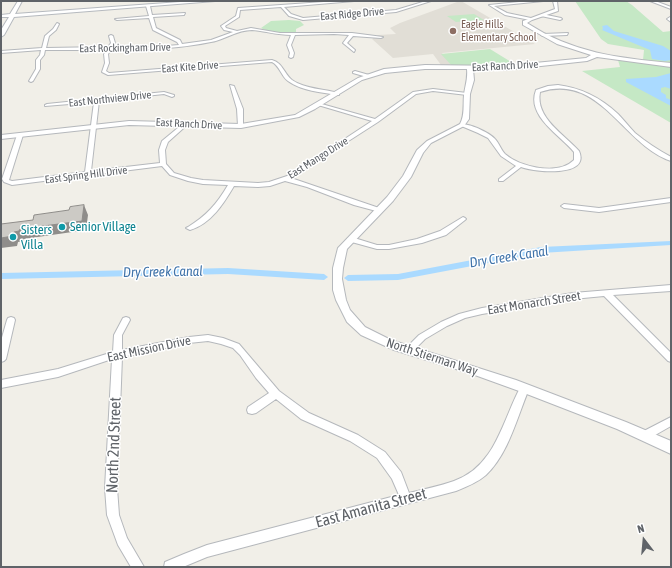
<!DOCTYPE html>
<style>
body{margin:0}
#map{position:relative;width:672px;height:568px;overflow:hidden;background:#f1efe8;font-family:"Asap Condensed",sans-serif}
canvas{display:block}
.frame{position:absolute;inset:0;border:2px solid #5f6368;pointer-events:none}
.north{position:absolute;left:624px;top:520px;width:40px;height:40px;-webkit-text-stroke:3px #fff;paint-order:stroke;rotate:344deg;font-size:11px;font-weight:700;line-height:16px;text-align:center;color:#5f6368}
.north::after{content:'';display:block;margin:auto;width:14px;height:18px;background:#5f6368;clip-path:polygon(50% 0,100% 100%,50% 72%,0 100%)}
</style>
<div id="map">
<canvas width="672" height="568"></canvas>
<div class="frame"></div>
<div class="north">N</div>
</div>
<script>
const context = document.querySelector('canvas').getContext('2d');
context.lineJoin = 'round';
function fill(path, color) {
  context.fillStyle = color;
  context.fill(path, 'evenodd');
}
function strokePath(path, color, width, dash) {
  context.strokeStyle = color;
  context.lineWidth = width;
  context.lineCap = dash ? 'butt' : 'round';
  context.setLineDash(dash || []);
  context.stroke(path);
}
function write(font, color, halo, rows, align = 'center') {
  context.font = font + ' "Asap Condensed",sans-serif';
  context.lineWidth = 3;
  context.setLineDash([]);
  context.textBaseline = 'middle';
  context.strokeStyle = halo;
  context.fillStyle = color;
  for (const [text, x, y, turn = 0] of rows) {
    context.save();
    context.translate(x, y);
    context.rotate((+turn || 0) * Math.PI / 180);
    context.textAlign = isNaN(turn) ? turn : align;
    if (halo) context.strokeText(text, 0, 0);
    context.fillText(text, 0, 0);
    context.restore();
  }
}
fill(new Path2D(`
 M456 1H461L535 44 442 53 452 66 441 65 433 54 393 58 372 39 378 35 396 34 390 28 400 23 457 2Z`), '#e1ded6');
fill(new Path2D(`
 M575 1H626L632 5 663 32 671 31V63L643 60 644 50 608 44 601 39Z
 M474 14 484 20 456 22 447 16Z
 M289 20 300 21 304 25 296 29V32C284 33 271 33 261 28L271 21Z
 M490 49 516 65 452 66 441 54Z
 M618 60 671 66V123L582 71 620 67Z`), '#c5e8c5');
fill(new Path2D(`
 M607 25 614 31 663 46 671 51V60L665 61 652 59 650 50 602 30 603 28 602 26Z
 M671 73V89L665 87 661 88V92L666 95V98L671 100V106L626 82V79L656 77Z`), '#aadaff');
fill(new Path2D(`
 M671 241V245L541 253 398 280 348 281 344 278 348 275 398 274 541 247Z
 M228 268 324 274 328 277 324 280 228 274 1 279V273Z`), '#aadaff');
const minor = new Path2D(`
 M338 1H354L284 7 291 14 303 18 396 10 426 1H431L396 12 303 20 289 16 281 7 240 10 239 17 225 26 226 28 237 31 251 28 280 33H352L383 37 381 38 353 36 347 43 355 50 354 52 343 43 349 35 334 34 295 35 291 45 294 53 293 57 291 58 289 57 290 53 287 45 291 35C277 35 265 31 252 30 237 30 224 40 211 42 177 49 145 50 111 50L108 54 109 63 106 71 109 73 272 60C283 63 284 74 292 80 305 89 324 89 339 93V95H337C322 92 301 91 288 81 281 76 280 66 272 62L108 75 102 72 105 63 104 54 107 50H45L44 55 40 60V69L33 81 31 82 29 81 36 69V60L40 55 41 50 1 53V51L42 48 45 36 53 29 57 23 59 24 56 30 49 36 46 48 108 47 111 43 109 36 111 35 113 36 115 43 112 47 141 48 179 45 177 42 153 30 149 18 117 20 115 19 149 16 146 6 148 5 150 6 152 15 185 13 184 15 153 17 156 28 180 40 182 44 211 40 233 32 224 30 221 26 236 16 238 8Z
 M529 1H543L494 6 507 13 531 18 530 20 505 15 489 5Z
 M650 1H655L671 7V9Z
 M542 14 561 18 562 19 560 20 541 16Z
 M670 17H671V22L667 19Z
 M568 33 567 35 543 36 541 35 543 34Z
 M355 71 369 75V76L367 77 353 73V72Z
 M230 85 234 86 243 109V127L238 126 237 109Z
 M558 85C582 88 601 98 618 114 624 120 629 127 635 133 646 142 658 150 671 157V161C623 145 600 72 540 92 535 118 564 134 579 151 591 178 534 172 521 167L503 181H499V179L516 166 501 156 488 138 478 133 459 125C466 121 490 133 495 139 499 143 501 150 505 154 520 167 558 176 574 160V152C560 135 526 116 536 90L548 86Z
 M433 89 467 93 469 94 467 95 433 91 416 94 378 122 291 178 382 209V211L380 212 354 205 307 187 285 181 270 186 258 187 234 186C224 203 211 224 190 230L186 228 188 227C206 216 217 204 228 185L203 184 188 181 170 175 162 166 12 185 4 182 2 179 17 135 20 133 23 135 9 180 12 181 85 172 94 102 45 106V105L47 104 164 92 174 95V96L172 97 164 94 99 101 91 171 160 163 159 150 162 141 185 122 188 124 187 125 168 142 165 150 166 164 174 173 191 178 203 180 258 183 269 182 290 175 372 121 318 105V103L375 119 413 92Z
 M671 198V202L599 212 564 208 561 206 564 204 599 208Z
 M463 217 465 218 466 219 465 220 446 235 422 243 389 249H377L348 241 347 239 351 237 377 245H389L417 239 440 231Z
 M671 285V291L613 295 671 353V362L668 361 604 296 573 299 482 314 465 318 447 326 425 339 411 353H405L403 351 419 335 441 322 459 314 482 308 573 293Z
 M11 317 14 318 15 320 6 359 4 361 1 362V341L7 320 8 318Z
 M126 317 129 318 130 320 122 335V350L189 337 208 335 223 338 239 344 279 391 309 413 358 435 385 452 401 472 409 493C424 489 440 486 454 481 496 466 502 421 521 386L524 385 527 386 529 389C517 417 509 453 486 475 478 482 466 487 456 491L207 557 183 567H164L165 562 184 554 207 545 399 495 392 479 377 458 350 441 301 419 276 399 256 413 252 414 248 413 247 410 248 407 269 393 256 378 240 355 233 348 221 344 208 341 189 343 122 357 117 488 119 515 127 538 144 567H131L118 545 107 515 105 488 112 359 58 377 1 388V380L58 369 113 352 114 335 123 318Z
 M671 417V426L650 438 646 439 642 438 641 435 642 432Z`);
const tertiary = new Path2D(`
 M553 1H557L558 11 532 20 527 23C573 53 618 58 671 63V67L597 57 587 61 504 70 473 69 474 80 470 94 469 119 464 126 431 143 423 153 411 177 393 201 347 249 343 268 342 279 346 300 350 310 365 327 391 340 516 380 626 422 671 441V454L617 429 519 391 472 374 394 350 361 335 347 322 336 300 333 290V268L338 248 387 197 403 176 417 150 427 141 460 124C465 115 463 105 464 95 465 86 468 79 467 69H425L385 73 362 80 315 109 299 117 241 128 129 125 1 139V135L129 121 241 124 295 115 358 78 384 69 425 65 504 66 586 58 591 55 557 44 523 25V21L555 9Z`);
const secondary = new Path2D(`
 M18 1H22L15 14 194 1H215L14 17 4 35 1 37V30L9 17H1V15L10 14Z`);
strokePath(minor, '#b5b8bc', 2);
strokePath(tertiary, '#b5b8bc', 2);
strokePath(secondary, '#b6babf', 2);
fill(minor, '#fff');
fill(tertiary, '#fff');
fill(secondary, '#fff');
fill(new Path2D(`
 M84 205 88 215 86 230 24 239V241L18 242 17 246 1 248V238L20 229Z`), '#8f8d8a');
const building = new Path2D(`
 M84 205 82 221 20 229 19 231 14 232 13 236 1 238V224L33 220 34 215 69 210 70 207Z`);
fill(building, '#cccac5');
strokePath(building, '#8f8d8a', 1);
for (const [x, y, r, color] of [
 [453,31,4,"#8d6e63"],
 [62,227,4,"#0f9aa8"],
 [13,237,4,"#0f9aa8"]
]) {
  const dot = new Path2D();
  dot.arc(x, y, r, 0, 2 * Math.PI);
  context.fillStyle = color;
  context.fill(dot);
  strokePath(dot, '#fff', 1.5);
}
write('11px', '#5f6368', '#fff', [
 ["East Ridge Drive",352,14,-5],
 ["East Rockingham Drive",125,48,-1],
 ["East Ranch Drive",505,66,-3],
 ["East Kite Drive",190,67,-4],
 ["East Northview Drive",110,99,-6],
 ["East Ranch Drive",189,124,3],
 ["East Mango Drive",318,158,-32],
 ["East Spring Hill Drive",86,175,-7]
]);
write('11px', '#785e54', '#fff', [
 ["Eagle Hills",461,25],
 ["Elementary School",461,38]
], 'left');
write('13px', '#0d838f', '#fff', [
 ["Senior Village",70,227],
 ["Sisters",21,230],
 ["Villa",21,245]
], 'left');
write('13px', '#5f6368', '#fff', [
 ["East Monarch Street",534,303,-9],
 ["East Mission Drive",149,349,-12],
 ["North Stierman Way",432,357,18]
]);
write('italic 14px', '#4174aa', '#fff', [
 ["Dry Creek Canal",509,257,-9],
 ["Dry Creek Canal",163,272,-1]
]);
write('16px', '#5f6368', '#fff', [
 ["North 2nd Street",114,445,-88],
 ["East Amanita Street",371,508,-15]
]);
</script>
